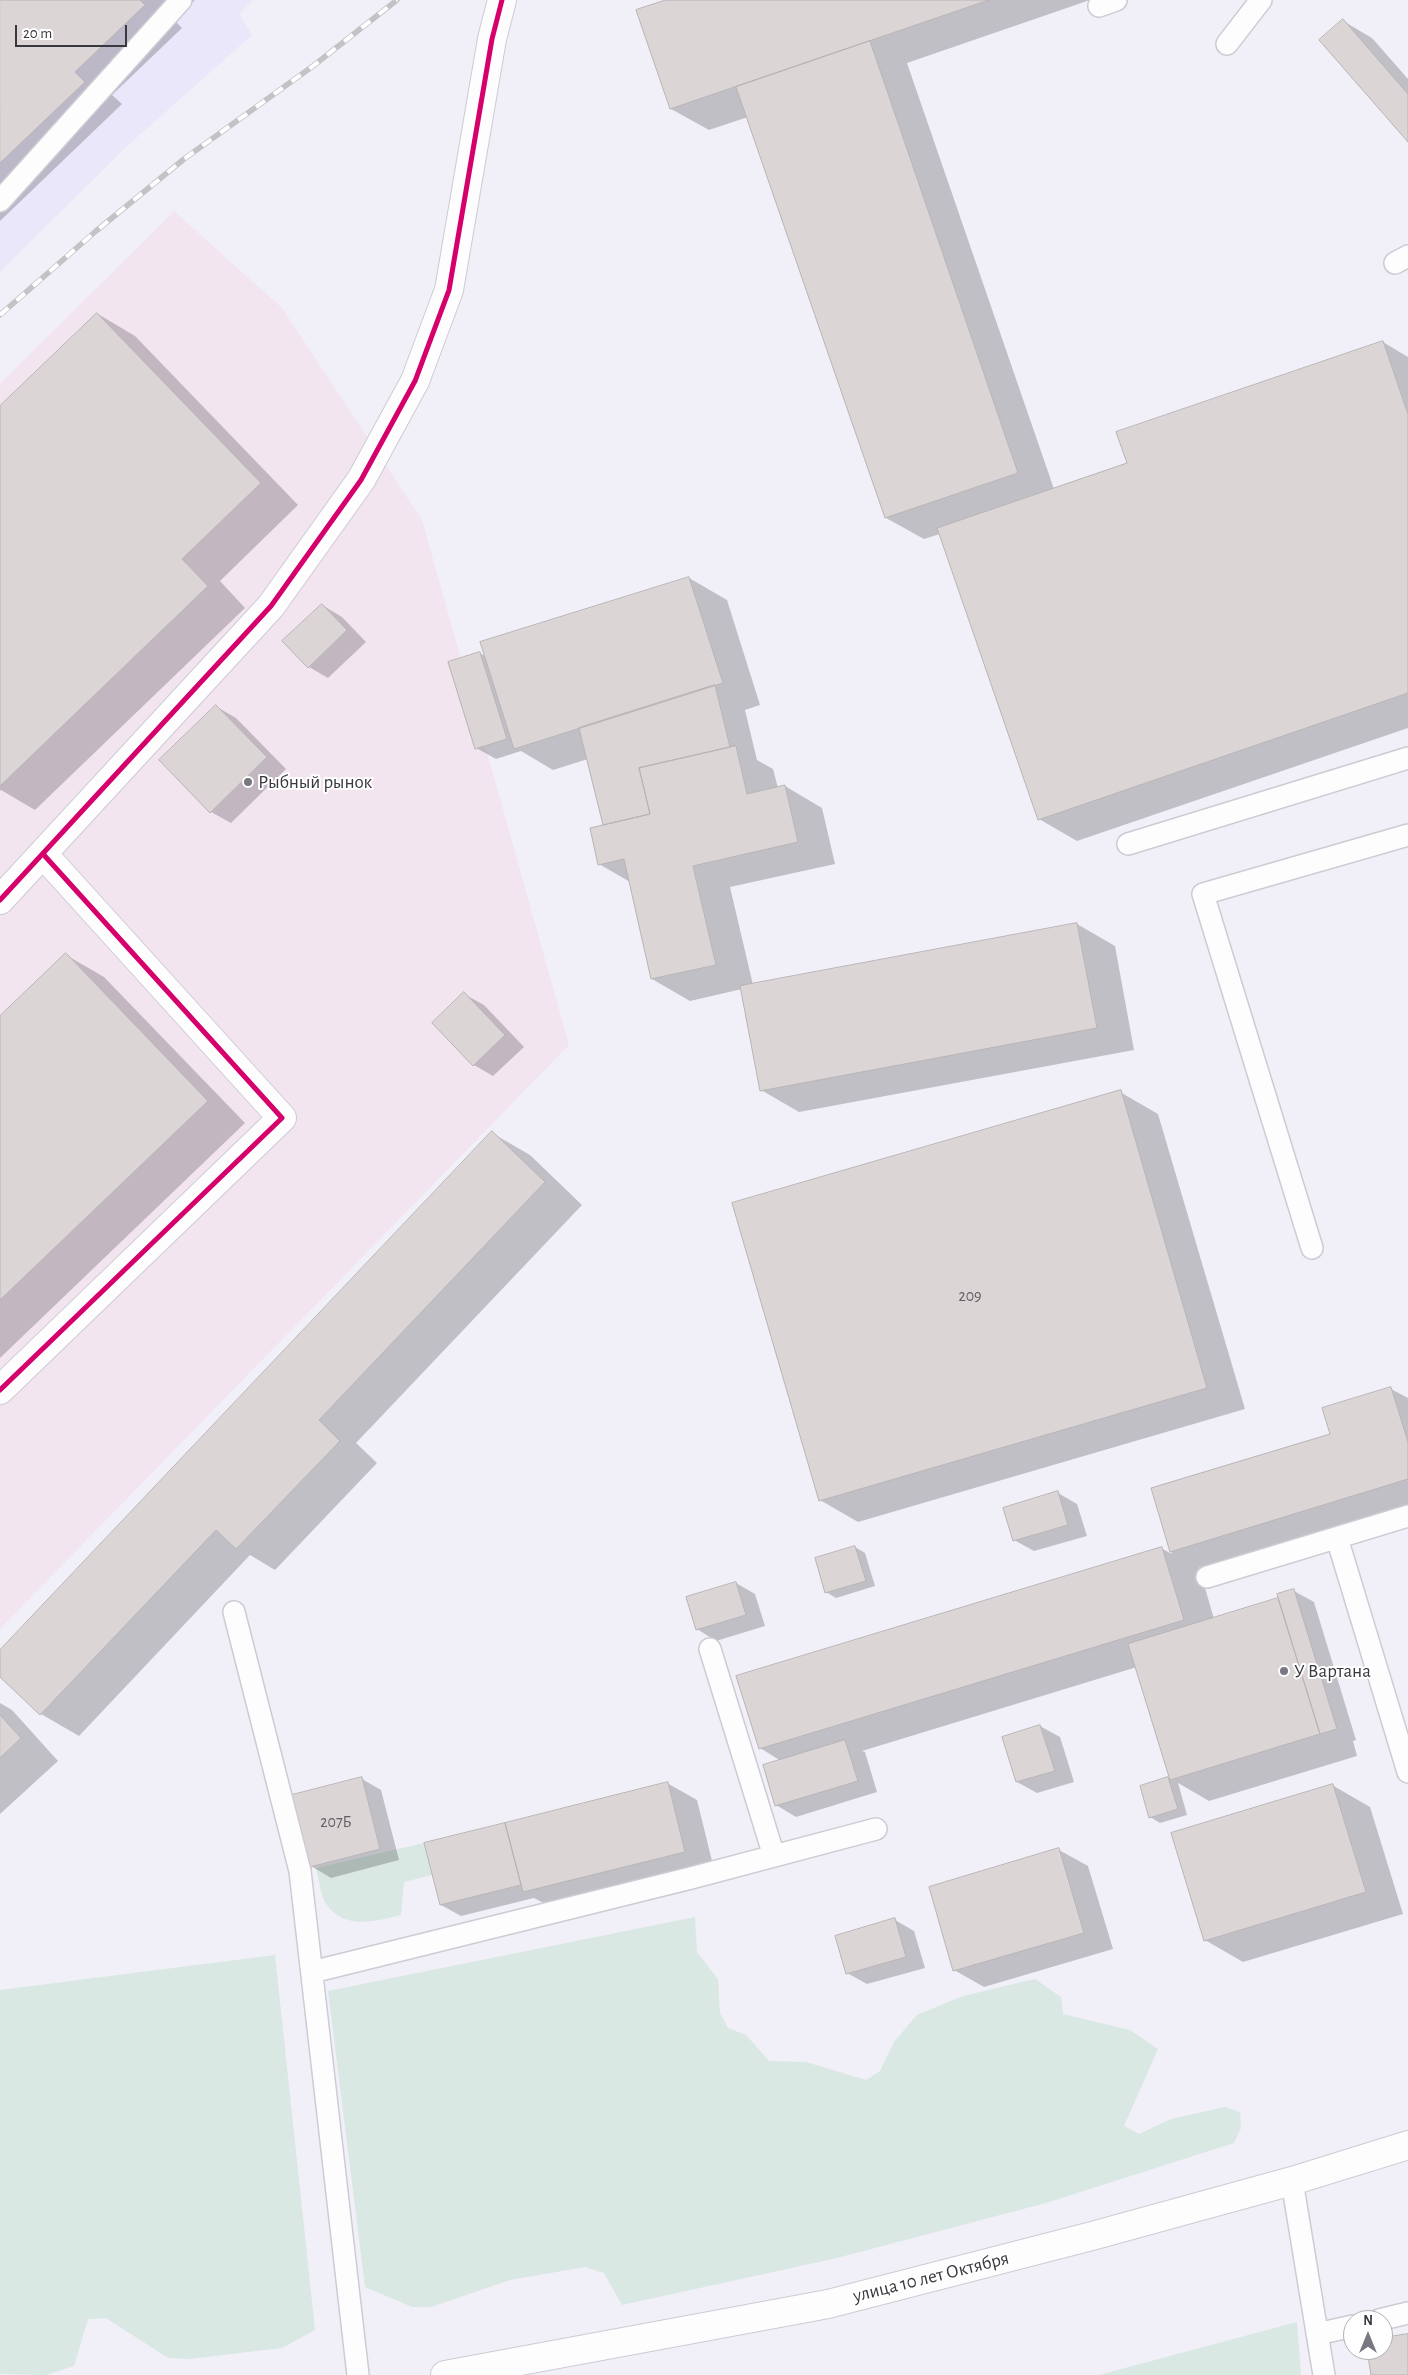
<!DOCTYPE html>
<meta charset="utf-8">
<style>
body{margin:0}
#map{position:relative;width:1408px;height:2375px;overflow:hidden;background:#f1eff8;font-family:"Alegreya Sans",sans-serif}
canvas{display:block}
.north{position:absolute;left:1343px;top:2310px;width:50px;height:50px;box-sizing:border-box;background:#fff;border:1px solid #b0afb2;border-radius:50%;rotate:0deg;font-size:14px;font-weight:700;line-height:20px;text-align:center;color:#39373f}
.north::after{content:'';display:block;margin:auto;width:18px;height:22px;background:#797780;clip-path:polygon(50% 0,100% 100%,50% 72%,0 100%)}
.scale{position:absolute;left:15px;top:25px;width:112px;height:22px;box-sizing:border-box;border:2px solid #39373f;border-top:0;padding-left:6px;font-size:15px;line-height:18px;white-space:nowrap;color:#39373f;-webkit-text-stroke:4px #fff;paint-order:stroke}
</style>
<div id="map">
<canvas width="1408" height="2375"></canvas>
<div class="north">N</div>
<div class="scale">20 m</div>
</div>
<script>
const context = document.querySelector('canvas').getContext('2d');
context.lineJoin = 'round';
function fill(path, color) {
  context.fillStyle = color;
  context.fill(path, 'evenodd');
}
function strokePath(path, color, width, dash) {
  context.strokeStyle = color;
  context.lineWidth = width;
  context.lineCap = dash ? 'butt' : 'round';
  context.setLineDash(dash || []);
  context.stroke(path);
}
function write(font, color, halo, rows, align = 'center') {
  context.font = font + ' "Alegreya Sans",sans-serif';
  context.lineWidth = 4;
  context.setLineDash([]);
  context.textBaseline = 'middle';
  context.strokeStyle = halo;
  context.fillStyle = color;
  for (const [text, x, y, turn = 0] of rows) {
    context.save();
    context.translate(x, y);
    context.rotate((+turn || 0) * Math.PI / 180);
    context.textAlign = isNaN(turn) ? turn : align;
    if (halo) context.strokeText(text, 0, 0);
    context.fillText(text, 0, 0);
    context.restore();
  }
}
fill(new Path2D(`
 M174 211 282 308 422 520 569 1045 0 1629V384Z`), '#f3e5f0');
fill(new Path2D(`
 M0 0H253L239 14 252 35 125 148 0 272Z`), '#ebe7fa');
fill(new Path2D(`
 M424 1843 432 1875 404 1882 401 1915C374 1922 342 1930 325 1902 320 1893 319 1878 316 1868Z
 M695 1917 697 1952 718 1979 720 2013 728 2028 746 2035 769 2061 806 2062 866 2080 880 2071 894 2042 917 2015 963 1996 1035 1979 1061 1997 1063 2014 1130 2030 1158 2049 1124 2126 1139 2134 1171 2119 1225 2107 1240 2112 1241 2128 1234 2143 1046 2203 837 2258 622 2305 604 2273 585 2267 510 2280 431 2307H412L365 2287 328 1991Z
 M275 1955 315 2330 282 2348 189 2359 168 2358 106 2318 88 2319 74 2366 46 2375 0 2374V1990Z
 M1297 2322 1301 2375H1099Z`), '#d9e8e3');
fill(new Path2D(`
 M0 0H195L174 20 182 28 112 95 122 104 0 221Z
 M670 0H1090L907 63 1054 489 1128 463 1383 342 1408 357V728L1077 841 1039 819 940 534 924 539 886 518 748 117 709 130 671 109Z
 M1343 21 1372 38 1408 79V140Z
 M98 314 135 336 298 505 220 581 245 608 35 810 1 790 0 791V408Z
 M689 578 727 600 760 705 745 710 757 760 773 769 778 788 785 786 822 808 835 864 730 887 753 985 1077 924 1115 946 1134 1050 799 1112 761 1090 742 989 690 1001 652 979 630 882 599 864 606 826 588 759 553 770 521 751 496 759 476 748 479 653 487 657Z
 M322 605 342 617 366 642 328 678 309 667Z
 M217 707 236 718 286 769 231 823 211 812Z
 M66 955 104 977 245 1123 0 1358V1018Z
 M464 994 484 1005 524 1047 493 1076 474 1065Z
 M1120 1092 1158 1114 1245 1409 858 1522 820 1500Z
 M492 1133 530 1155 582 1205 356 1443 377 1463 275 1570 250 1555 79 1736 41 1714 0 1675V1652Z
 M1391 1389 1408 1398V1512L1209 1573 1199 1567 1214 1619 1278 1599 1281 1601 1294 1591 1314 1602 1356 1740 1353 1741 1357 1756 1209 1801 1178 1783 1187 1815 1160 1823 1150 1817 1168 1779 1171 1780 1137 1667 862 1751 865 1752 877 1792 796 1817 776 1805 781 1761 760 1748 1161 1548 1172 1554 1152 1489 1332 1434Z
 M1058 1493 1077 1504 1087 1536 1034 1551 1014 1540Z
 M855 1547 865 1553 875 1586 836 1598 826 1592Z
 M736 1583 755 1594 765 1626 716 1641 697 1629Z
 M0 1703 12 1710 58 1761 0 1814Z
 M1040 1726 1060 1737 1074 1782 1037 1793 1017 1782Z
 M362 1779 381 1790 399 1860 331 1878 311 1866Z
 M667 1783 697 1800 714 1869 553 1908 534 1898 461 1916 441 1905 426 1844Z
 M1332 1785 1370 1807 1403 1914 1243 1962 1205 1940Z
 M1059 1850 1088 1866 1113 1949 984 1987 954 1970Z
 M895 1920 914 1931 925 1968 867 1984 847 1973Z`), '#0003');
const building = new Path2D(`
 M0 0H140L145 5 75 72 85 82 0 163Z
 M666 0H989L670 109 636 10Z
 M1343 19 1408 94V142L1319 40Z
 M870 41 1018 473 885 518 736 87Z
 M97 313 261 483 182 559 208 586 0 786V406Z
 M1383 341 1408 414V693L1038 820 937 528 1127 463 1116 432Z
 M689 577 723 683 514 749 480 642Z
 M322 604 347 630 308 668 282 641Z
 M480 652 507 739 475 749 448 662Z
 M715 685 730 747 639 768 650 814 603 825 579 728Z
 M216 705 267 757 210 813 159 760Z
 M736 746 747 794 785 785 798 842 693 866 716 965 651 979 624 859 598 865 590 828 650 814 639 768Z
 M1077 923 1097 1028 760 1091 740 986Z
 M66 953 208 1101 0 1300V1016Z
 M464 992 505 1035 473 1066 432 1023Z
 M1121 1090 1207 1388 819 1501 732 1203Z
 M492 1131 545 1182 319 1420 340 1441 236 1549 216 1530 40 1715 0 1677V1650Z
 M1391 1387 1408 1442V1479L1170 1552 1151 1488 1330 1434 1322 1408Z
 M1058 1491 1068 1525 1013 1541 1003 1508Z
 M855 1546 866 1581 825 1593 815 1558Z
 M1162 1547 1184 1620 759 1749 736 1676Z
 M736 1582 746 1615 696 1630 686 1597Z
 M1294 1589 1337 1729 1320 1734 1277 1594Z
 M1278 1598 1320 1734 1170 1780 1128 1644Z
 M0 1715 21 1738 0 1758Z
 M1040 1725 1055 1771 1016 1782 1002 1737Z
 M845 1740 858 1781 775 1806 763 1765Z
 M362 1777 380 1849 310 1867 292 1795Z
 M1168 1777 1178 1809 1149 1818 1140 1786Z
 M668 1782 685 1852 523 1892 505 1823Z
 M1333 1784 1366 1892 1204 1941 1171 1833Z
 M505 1823 521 1885 440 1905 424 1843Z
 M1059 1848 1084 1933 953 1971 929 1887Z
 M895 1918 906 1957 846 1974 835 1936Z
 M1408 2334V2375H1371L1367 2350H1383V2338Z`);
fill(building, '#dbd5d5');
strokePath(building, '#b8b4b5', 1);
const lane = new Path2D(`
 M1099 6 1116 0
 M1227 44 1261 0
 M0 201 181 0
 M1395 263 1408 256
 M1128 844 1408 758
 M1312 1248 1203 894 1408 835
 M1337 1538 1408 1772
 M1207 1577 1408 1516
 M234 1612 300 1871 358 2375
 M710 1649 774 1856
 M312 1972 691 1878 876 1829
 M1292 2181 1324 2375
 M1379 2320 1408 2313
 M1317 2334 1353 2326`);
const street = new Path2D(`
 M0 900 271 606 361 480 415 381 449 290 492 39 502 0
 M0 1390 282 1118 43 854`);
const primary = new Path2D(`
 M445 2375 828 2304 1092 2236 1292 2181 1408 2145`);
strokePath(lane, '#cdcbd3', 24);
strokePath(street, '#cdcbd3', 30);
strokePath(primary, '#cdcbd3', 30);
strokePath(lane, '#fdfdfe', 21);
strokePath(street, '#fdfdfe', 28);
strokePath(primary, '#fdfdfe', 28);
const rail = new Path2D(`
 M0 315 96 231 184 159 313 66 397 0`);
strokePath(rail, '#c3c2c5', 5.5);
strokePath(rail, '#fff', 4, [11]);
strokePath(new Path2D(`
 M0 900 271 606 361 480 415 381 449 290 492 39 502 0
 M0 1390 282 1118 43 854`), '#d6006c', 5);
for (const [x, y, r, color] of [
 [248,782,5,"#797780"],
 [1284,1671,5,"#797780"]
]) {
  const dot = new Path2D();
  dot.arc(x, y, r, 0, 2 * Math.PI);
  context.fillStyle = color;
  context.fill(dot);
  strokePath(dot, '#fff', 2);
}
write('16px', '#625e64', null, [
 ["209",970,1296],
 ["207Б",336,1822]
]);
write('19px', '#39373f', '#fff', [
 ["Рыбный рынок",258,782],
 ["У Вартана",1294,1671]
], 'left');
write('19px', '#39373f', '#fff', [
 ["улица 10 лет Октября",931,2277,-14]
]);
</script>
